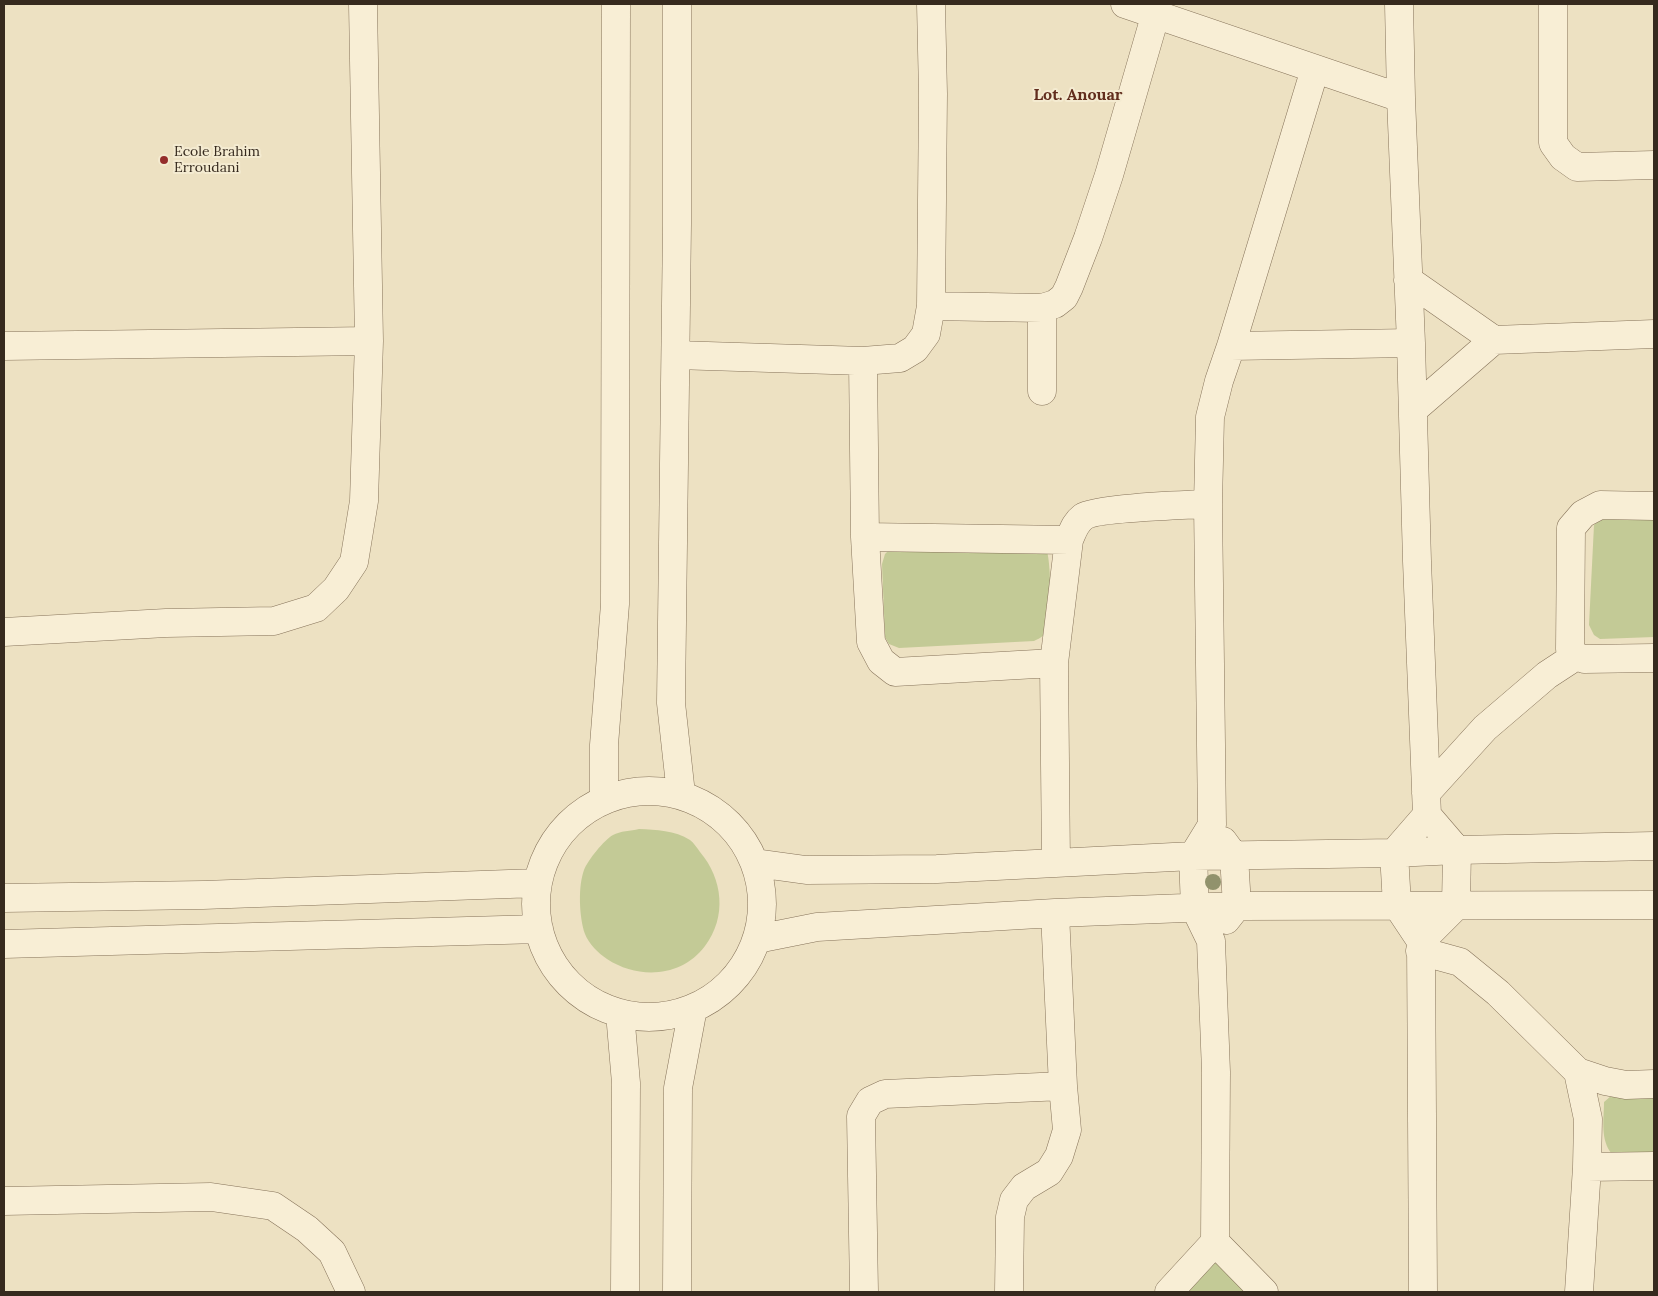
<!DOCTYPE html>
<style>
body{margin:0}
#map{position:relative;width:1658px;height:1296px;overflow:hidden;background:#ede1c2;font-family:Lora,serif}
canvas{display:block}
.frame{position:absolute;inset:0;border:5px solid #362a1e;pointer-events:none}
</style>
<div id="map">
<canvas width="1658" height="1296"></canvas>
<div class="frame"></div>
</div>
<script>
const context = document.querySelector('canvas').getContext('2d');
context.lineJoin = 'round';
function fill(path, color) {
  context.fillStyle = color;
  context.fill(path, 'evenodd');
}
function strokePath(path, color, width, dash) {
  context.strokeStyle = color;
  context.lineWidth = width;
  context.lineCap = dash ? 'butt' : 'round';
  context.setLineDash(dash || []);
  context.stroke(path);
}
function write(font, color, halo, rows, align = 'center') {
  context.font = font + ' Lora,serif';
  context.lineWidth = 4;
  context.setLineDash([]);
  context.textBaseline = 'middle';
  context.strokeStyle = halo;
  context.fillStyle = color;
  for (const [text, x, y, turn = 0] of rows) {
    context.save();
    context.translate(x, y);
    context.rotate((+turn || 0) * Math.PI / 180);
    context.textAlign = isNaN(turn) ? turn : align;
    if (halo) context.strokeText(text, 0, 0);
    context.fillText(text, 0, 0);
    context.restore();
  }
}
fill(new Path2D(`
 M1654 515V637L1600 639 1594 635 1589 625 1594 525 1602 518Z
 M891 548H1046C1051 558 1052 618 1048 628 1045 635 1041 638 1034 641L899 648 889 644 885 637 882 564 885 554Z
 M639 829C656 830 675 830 690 840 694 843 697 848 700 852 723 879 727 917 705 946 682 977 639 980 607 959 598 953 589 944 585 934 579 917 578 886 584 870 588 860 604 840 613 835 620 831 631 831 639 829Z
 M1654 1092V1155L1612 1154C1600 1140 1604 1119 1604 1102L1611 1096Z
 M1215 1260 1248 1292H1184Z`), '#c3ca96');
const minor = new Path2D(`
 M677 4V224L671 703 681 794
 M1125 4 1401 98
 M1399 4 1401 98 1411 343 1417 561 1427 815 1457 850 1456 906 1421 941
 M1553 4V143L1563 157 1577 167 1654 165
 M1408 280 1494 340 1654 334
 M931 306 1042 308 1055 304 1064 297 1069 287 1088 238 1109 175 1156 13
 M4 346 369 341
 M1231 346 1411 343
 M676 355 863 361 900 358 915 349 926 334 931 306 933 94 931 4
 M863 361 865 537 871 642 881 661 895 672 1054 663
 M1042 391V308
 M1413 410 1494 340
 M1654 506 1600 505 1583 514 1571 528 1570 649 1576 656 1584 659 1654 658
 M865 537 1069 540
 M4 632 166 623 274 621 316 608 336 589 354 562 364 501 369 341 363 4
 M536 904a113 113 0 1 1 226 0a113 113 0 1 1-226 0Z
 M1426 793 1485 728 1547 675 1576 656
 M604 798V745L615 604 616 4
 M1223 841 1234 856 1237 906 1226 920
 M755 863 806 870 937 869 1193 856 1394 853 1457 850 1654 846
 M1056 863 1054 663 1069 540C1073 531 1075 523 1083 517 1095 508 1187 505 1208 504
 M4 898 203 895 537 883
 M757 939 817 927 1055 913 1237 906 1654 905
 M4 944 539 929
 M1420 951 1460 962 1498 993 1578 1072 1605 1081 1626 1085 1654 1084
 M620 1013 626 1083 625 1292
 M1578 1072 1588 1119 1587 1167 1579 1292
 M1587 1167 1654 1166
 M4 1201 211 1197 273 1206 307 1229 332 1252 351 1292
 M1215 1242 1216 1072 1211 941 1195 908 1193 856 1212 825 1208 504 1210 417 1219 381 1231 346 1315 69
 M677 1292 678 1088 693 1008
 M864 1292 861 1116 870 1101 885 1094 1063 1086
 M1009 1292 1010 1217 1014 1200 1024 1187 1049 1172 1059 1156 1067 1130 1063 1086 1055 913
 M1169 1292 1215 1242 1264 1292
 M1423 1292 1421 941 1397 905 1394 853 1427 815`);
strokePath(minor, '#86735a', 29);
strokePath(minor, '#f8eed5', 28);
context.fillStyle = '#91926c';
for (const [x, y] of [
 [1213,882]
]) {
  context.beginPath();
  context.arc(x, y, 8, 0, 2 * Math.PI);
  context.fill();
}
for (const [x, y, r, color] of [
 [164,160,5,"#942d2b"]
]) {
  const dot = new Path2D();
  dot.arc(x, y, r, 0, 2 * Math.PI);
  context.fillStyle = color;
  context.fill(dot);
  strokePath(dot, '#f4ebd1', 2);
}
write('14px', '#362a1e', '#f4ebd1', [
 ["Ecole Brahim",174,152],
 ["Erroudani",174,168]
], 'left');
write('bold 16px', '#622e1e', '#f4ebd1', [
 ["Lot. Anouar",1078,95]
]);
</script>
